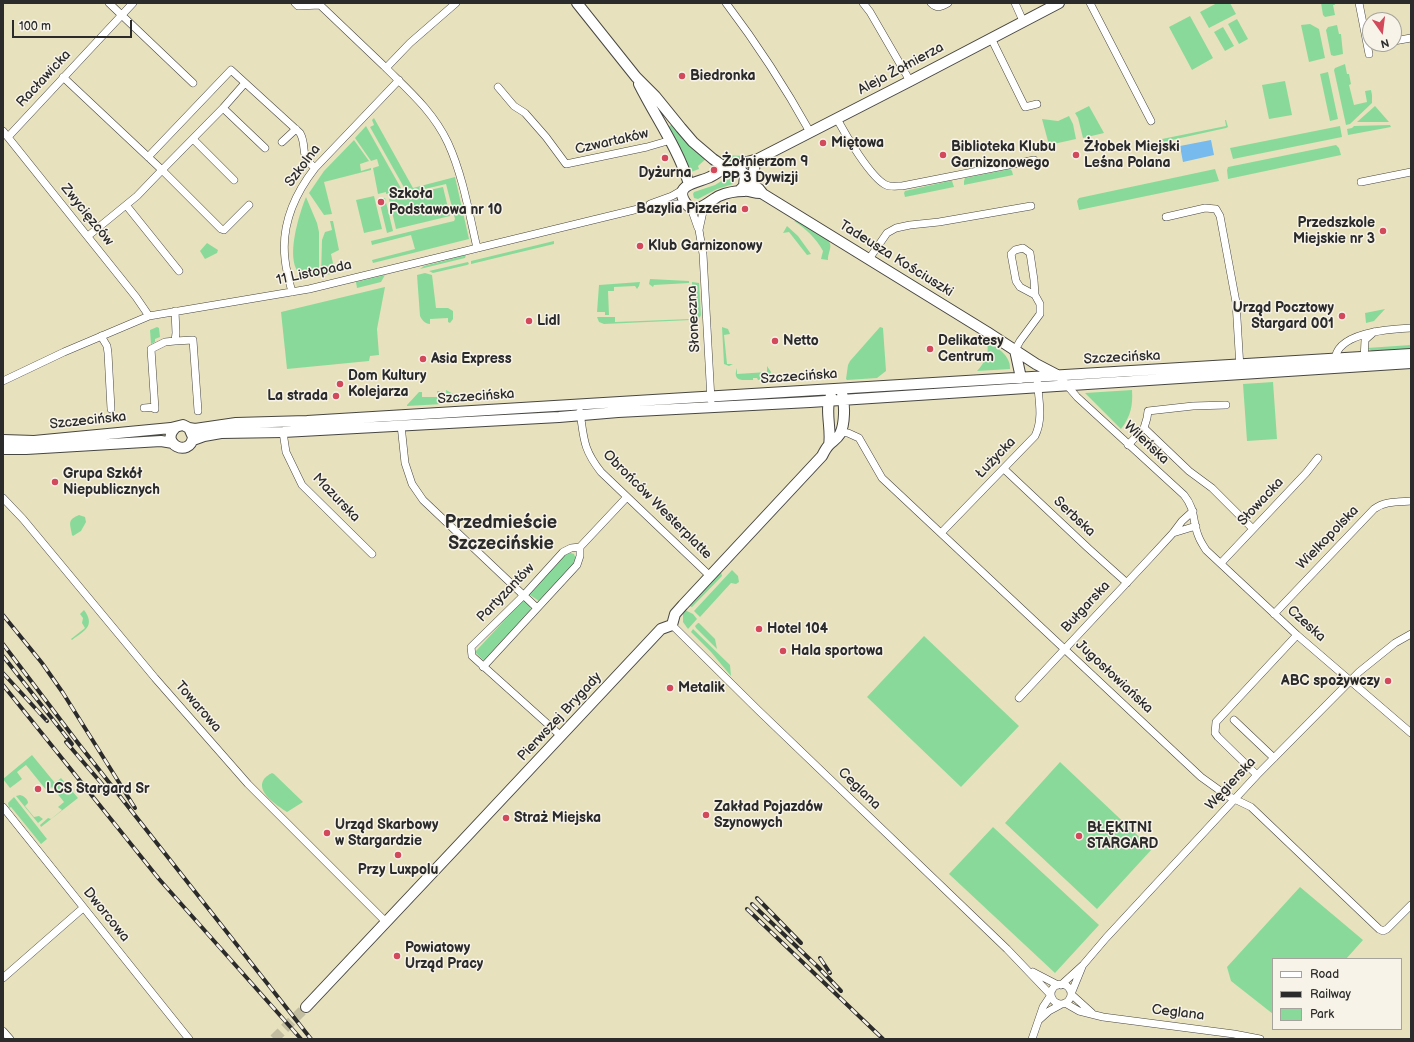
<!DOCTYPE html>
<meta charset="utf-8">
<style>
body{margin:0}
#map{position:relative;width:1414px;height:1042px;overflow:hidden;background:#e8e1bd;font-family:"Balsamiq Sans",sans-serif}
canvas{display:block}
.frame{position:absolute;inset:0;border:4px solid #2b2b2b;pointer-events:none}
.legend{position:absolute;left:1272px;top:958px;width:130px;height:72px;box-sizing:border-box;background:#f7f3e8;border:1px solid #a5a39c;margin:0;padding:5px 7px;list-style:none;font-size:12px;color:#2b2b2b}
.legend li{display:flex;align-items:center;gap:8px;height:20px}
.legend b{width:20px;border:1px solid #a5a39c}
.north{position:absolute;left:1362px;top:12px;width:40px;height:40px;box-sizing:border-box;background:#f7f3e8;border:1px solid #a5a39c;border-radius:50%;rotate:166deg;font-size:11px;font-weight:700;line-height:16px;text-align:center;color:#2b2b2b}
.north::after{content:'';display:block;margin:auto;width:14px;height:18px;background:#d1495b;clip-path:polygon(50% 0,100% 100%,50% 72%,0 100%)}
.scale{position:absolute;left:12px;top:20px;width:120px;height:18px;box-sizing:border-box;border:2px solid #2b2b2b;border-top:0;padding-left:5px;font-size:12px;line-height:14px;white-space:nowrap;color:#2b2b2b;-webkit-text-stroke:3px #f7f3e8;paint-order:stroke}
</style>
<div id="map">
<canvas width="1414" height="1042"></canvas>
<div class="frame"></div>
<ul class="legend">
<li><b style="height:5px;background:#fff"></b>Road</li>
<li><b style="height:5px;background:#2b2b2b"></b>Railway</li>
<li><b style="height:11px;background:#89da9a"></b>Park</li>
</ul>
<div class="north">N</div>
<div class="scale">100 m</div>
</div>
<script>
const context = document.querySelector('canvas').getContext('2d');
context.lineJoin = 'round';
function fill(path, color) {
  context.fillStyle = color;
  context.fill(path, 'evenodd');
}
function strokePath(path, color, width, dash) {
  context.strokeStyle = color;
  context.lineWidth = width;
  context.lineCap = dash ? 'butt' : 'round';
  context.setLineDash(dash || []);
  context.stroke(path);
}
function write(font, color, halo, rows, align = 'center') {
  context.font = font + ' "Balsamiq Sans",sans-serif';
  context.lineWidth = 3;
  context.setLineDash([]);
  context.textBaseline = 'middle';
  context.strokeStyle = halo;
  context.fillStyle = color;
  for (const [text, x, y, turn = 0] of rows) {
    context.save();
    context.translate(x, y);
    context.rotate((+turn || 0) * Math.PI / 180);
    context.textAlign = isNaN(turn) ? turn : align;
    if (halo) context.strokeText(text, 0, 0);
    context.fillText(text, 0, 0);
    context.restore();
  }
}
fill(new Path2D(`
 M1217 3H1230L1236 14 1209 28 1200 12Z
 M1321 3H1334L1335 5H1333L1335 15 1325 17 1323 15Z
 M1190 16 1213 58 1192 70 1169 27Z
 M1237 19 1248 39 1239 44 1228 24Z
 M1310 24 1319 29 1325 58 1309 62 1301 25Z
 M1337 25 1339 34H1341L1343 54 1334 56 1331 55 1326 30 1328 27Z
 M1223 27 1234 46 1225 51 1214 32Z
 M1345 64 1347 74H1349L1351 84 1349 85 1354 105 1367 102 1365 91 1371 90 1372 95V103L1350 124 1346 125 1334 70 1335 68Z
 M1328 72 1338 119 1330 121 1320 74Z
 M1285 81 1292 115 1269 119 1262 85Z
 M1089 106 1104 133 1083 138 1078 118 1075 113Z
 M1375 106 1389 122H1357Z
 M1069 116 1073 124 1076 139 1049 145 1042 119 1058 121Z
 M374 118 413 188 455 177 469 239 373 263 372 260 415 249 411 235 372 245 371 241 454 221 455 219 446 184 412 192 410 188 406 191 370 127 374 125 372 120Z
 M1225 120H1226L1228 127 1226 128 1167 141 1165 143 1162 139 1226 126Z
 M671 125H673L707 158 698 166 699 169 691 172 690 169 687 170 668 127Z
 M1390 125 1391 127 1348 135 1347 129 1352 128 1354 126Z
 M366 126 402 190 386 194V192L378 194 373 168 379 166 377 159 371 161 355 138Z
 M1340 126 1342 137 1233 159 1230 148Z
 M354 140 369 161 360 164 361 171 371 168V170L324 182 332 214 324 215 309 193 324 171Z
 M1336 145 1339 148 1341 155 1228 179 1227 170 1228 167Z
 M723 155 745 156 746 159 730 163 719 159Z
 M1010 169 1012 171 1013 175 964 185V181L965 178Z
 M1215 169 1219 181 1079 210 1077 201 1079 198Z
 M731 175 735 179 733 184 717 189 698 199 694 198 693 194 694 192 715 185Z
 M949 181H952L954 187 905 197 904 193 905 191Z
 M443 187 450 216 396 229 389 199Z
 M374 196 382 229 364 233 356 200Z
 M306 197 317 223 319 232V277C276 286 298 217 306 197Z
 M385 198 393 231 387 233 379 200Z
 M330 221H333L339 250 331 254 335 273 321 276 322 240 325 232 332 230Z
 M794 221H797L827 239C834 246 828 251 828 260L821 259 823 251C816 238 805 228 794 221Z
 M787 226 798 236 811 254 807 255 789 232 783 233Z
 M554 241V244L471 264V261Z
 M207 243 218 250 217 253 205 259 200 251Z
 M466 255 465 258 420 269 424 266Z
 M468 262 469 264 467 265 433 273 429 271Z
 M425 273 432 275 436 308H448L453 311V319L450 323 448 322V318L430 319V324C425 324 422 320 420 316L417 275Z
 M385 275 381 282 357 288 356 282Z
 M650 279 689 281V283L654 285 653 287 649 284Z
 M640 282 639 286 637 289 635 286 614 287V291H608L609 315H605V312H597L599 285Z
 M692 282 699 283 701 315 700 317 694 320Z
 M385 287 377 329 379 355 370 356 369 361 287 369 281 312Z
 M1385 309 1374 321 1366 323 1365 313Z
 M597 317H615V322L691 319V320L604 324 599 322Z
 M157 327 159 328 160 337 155 339V342L151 344 150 330Z
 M722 327 728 329 730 334 724 335 727 364H733L729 366 724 364Z
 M880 327 883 328 886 371 877 378 847 380 846 379 848 365 850 361Z
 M988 342C998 348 1011 356 1010 369L977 371C983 365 990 353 987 344Z
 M1411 345V350L1374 352 1367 348Z
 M767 366 771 372 770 375 766 379 758 380 757 378H753V380C743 380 732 382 737 368V374L767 372Z
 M1273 382 1277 439 1247 441 1243 384Z
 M446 390 455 395 460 403H447Z
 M1132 390C1133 405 1131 416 1121 429L1085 393Z
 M437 391H443V404L407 406V405L419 392H422V397H437Z
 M79 515 85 517 86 522 81 531 73 536 72 535C70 523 67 520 79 515Z
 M568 552 574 554 576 559 575 563 539 601 530 595V592Z
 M732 570 738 576 739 582 736 584 731 583 700 617 694 611Z
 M721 572 722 576 692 607 689 606Z
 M522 601H525L531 607 530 611 484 660H483L476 653V651Z
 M84 610C96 626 84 631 72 640L71 639 85 628 82 623 83 618 80 614Z
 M685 610 693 614 697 619 688 629 683 622V612Z
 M698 623H699L715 639 717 649 696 628 695 626Z
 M693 629 730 665 731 676 711 652 691 632Z
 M924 636 1019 726 961 787 867 697Z
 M32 755 55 783 61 778 78 798 41 827 40 825 48 818 51 819 62 810 58 807 64 802 52 787 47 791 26 765 17 772 22 779 10 788 3 779Z
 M1060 762 1152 849 1097 909 1005 823Z
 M272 773 274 774 303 802 287 812C278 806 255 792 264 779 267 776 268 775 272 773Z
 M20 795C24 796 28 799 28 803L25 806 34 817 39 816 43 819 38 823 16 796Z
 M14 797 47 839 41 844 11 807 9 808 8 803Z
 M993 827 1099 925 1055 973 949 874Z
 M1300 887 1363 940 1346 959H1273V1014L1231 981 1227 967Z`), '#89da9a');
fill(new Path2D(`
 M1211 140 1214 155 1183 162 1180 146Z`), '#77baed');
strokePath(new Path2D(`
 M274 1039 306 1007`), '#c2bda0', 10, [10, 5]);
const street = new Path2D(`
 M109 3 193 83
 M295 3 298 6 320 5C342 26 363 46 384 66 408 90 433 111 448 143 463 176 469 213 477 248
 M726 3C757 44 785 87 810 132
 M863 3 870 12 910 81
 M931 3C937 9 941 7 948 3
 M1015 3 1023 21
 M1090 3 1151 121
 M1359 3 1369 54
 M991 38 1025 107 1037 104
 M1394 41 1411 38
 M386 68 410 43 456 3
 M63 77 162 170 137 196 88 236
 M245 83 223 108 162 170 221 229 224 230 249 205
 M498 87 514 106 525 113 546 137 566 164 647 147 671 140
 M223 108 265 148
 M837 119C845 134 871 178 886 185 890 187 897 186 902 186L1034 160
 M3 131 136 297 149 316
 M8 137 133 3
 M193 139 234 180
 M282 142 296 129
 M148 157 231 70 300 133C308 148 298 154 315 168
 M1361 182 1411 172
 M650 204 672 196 684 189
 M126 205 179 271
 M704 207 699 230 703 254 711 400
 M691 208 698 228
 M1166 217 1205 208 1216 209 1220 216 1236 302 1240 368
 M869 259 887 233 896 228 910 225 939 222 1031 206
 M292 292C289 281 286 270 285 259 281 225 294 195 315 168L399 80
 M175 311 176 333 175 341 193 340 198 411
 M101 336 107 346 108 353 111 409
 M1015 350 1020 341 1040 314V304L1035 295 1034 280 1030 253 1023 248 1015 250 1011 254 1016 281 1020 287 1035 295
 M1364 360 1365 340 1374 332
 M1335 362C1334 332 1390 329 1411 328
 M1059 376 1077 397 1184 495C1196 510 1192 520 1198 535 1200 541 1203 545 1206 550L1297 635 1411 733
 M3 381 64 352 149 316 309 289 638 209 673 204H686
 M1226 405 1193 406 1148 411 1147 418 1144 428 1189 471 1212 488 1253 529
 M144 408 155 407
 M155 409 151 349 165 342 175 341
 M580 412C584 439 583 449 601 472L710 576
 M401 425 405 463 412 484 423 500 537 608
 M283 432 286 452 302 485 372 554
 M841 432 848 433 859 438 882 478 1201 777 1226 795 1251 807 1379 929 1383 931 1387 929 1411 905
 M1128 445 1144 428
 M1004 469 1088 548 1127 583
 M3 498 23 519 155 678 248 784 386 922
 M941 533 1035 436C1044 418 1038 397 1037 377
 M1173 533 1196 526
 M1221 563 1306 473 1318 458
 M1274 614 1374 509C1385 501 1398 502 1411 501
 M672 625 758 710 1007 949 1049 993 1051 995 1043 1007 1032 1039
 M483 667 577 565 580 556V547L627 497
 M1019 698 1149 559 1173 533 1182 521 1193 511
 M1234 720 1274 758
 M561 736 472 656 471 647 524 595 563 552 571 548 580 547
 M1257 775 1218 737 1215 733 1216 722 1297 635
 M3 807 189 1039
 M1082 967 1071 994 1092 1013
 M1033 972 1058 985
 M3 978 83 908
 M1051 994a10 10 0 1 1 20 0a10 10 0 1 1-20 0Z
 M1061 985 1083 965 1106 938 1257 775 1359 672 1395 643 1411 634
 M1065 1003 1079 1011 1103 1017 1234 1034 1260 1039
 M1039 1020 1049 1011 1062 1004
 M3 1031 10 1039`);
const secondary = new Path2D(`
 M577 3 636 77 655 96 681 128 693 142 713 159 723 166 727 167
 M639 84C656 118 678 148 689 184
 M733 166 758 159 910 81 1059 3
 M745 178 748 182 759 189 763 194 987 332 1036 364 1059 376
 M755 185 753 178 755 162
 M739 191 744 186 745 175 738 167C725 164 721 172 710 177 700 182 673 184 685 202 695 218 710 200 719 196 726 193 736 191 744 191 750 190 755 194 762 193
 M1015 350 1021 378
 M189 428 195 429 236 423 307 421 1411 354
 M3 440 34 441 171 428 183 425 189 428 193 437C190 459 158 443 176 427
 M193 440 204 436 221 433 283 432 559 417 618 412 810 402 1411 363
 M829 445C832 430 824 408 831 396
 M3 449H26L161 441 173 443
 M306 1007 452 852 661 629 672 625 675 614 683 605 822 456C824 452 826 448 829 445 833 441 837 439 840 434 845 424 845 404 842 393`);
strokePath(street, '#474641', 8);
strokePath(secondary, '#474641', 12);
strokePath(street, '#fff', 7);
strokePath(secondary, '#fff', 10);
const rail = new Path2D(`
 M3 615 42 663 63 693 135 808
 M3 644 78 743 311 1039
 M3 656 72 744
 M3 673 47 721
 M3 685 159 879 301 1039
 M66 742 109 792
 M757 898 801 943
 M752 904 818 967 841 991
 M747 909 883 1039
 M820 958 830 973`);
strokePath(rail, '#2b2b2b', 4);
strokePath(rail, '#f7f3e8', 2.5, [8]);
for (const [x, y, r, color] of [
 [682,76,4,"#d1495b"],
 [823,143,4,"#d1495b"],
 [943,155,4,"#d1495b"],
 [1076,155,4,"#d1495b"],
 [665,158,4,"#d1495b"],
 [714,170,4,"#d1495b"],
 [381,202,4,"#d1495b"],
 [745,209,4,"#d1495b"],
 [1383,231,4,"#d1495b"],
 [640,246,4,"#d1495b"],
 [1342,316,4,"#d1495b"],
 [529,321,4,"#d1495b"],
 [775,341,4,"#d1495b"],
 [930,349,4,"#d1495b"],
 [423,359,4,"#d1495b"],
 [340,384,4,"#d1495b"],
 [336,396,4,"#d1495b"],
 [55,482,4,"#d1495b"],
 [759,629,4,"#d1495b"],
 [783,651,4,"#d1495b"],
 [1388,681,4,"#d1495b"],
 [670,688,4,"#d1495b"],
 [38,789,4,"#d1495b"],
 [706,815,4,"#d1495b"],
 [506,818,4,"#d1495b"],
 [327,833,4,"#d1495b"],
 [1079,836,4,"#d1495b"],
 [398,855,4,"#d1495b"],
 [397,956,4,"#d1495b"]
]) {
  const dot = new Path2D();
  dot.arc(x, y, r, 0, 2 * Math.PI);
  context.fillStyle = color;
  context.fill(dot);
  strokePath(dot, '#f7f3e8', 1.5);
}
write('14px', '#2b2b2b', '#f7f3e8', [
 ["Aleja Żołnierza",901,69,-28],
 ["Racławicka",44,79,-47],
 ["Czwartaków",612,142,-13],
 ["Szkolna",303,166,-53],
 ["Zwycięzców",87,215,51],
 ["Tadeusza Kościuszki",896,259,32],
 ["11 Listopada",314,273,-12],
 ["Słoneczna",694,319,-93],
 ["Szczecińska",1122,358,-3],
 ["Szczecińska",799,377,-4],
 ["Szczecińska",476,397,-4],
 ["Szczecińska",88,421,-6],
 ["Wileńska",1146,443,43],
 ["Łużycka",996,458,-46],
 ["Mazurska",336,498,46],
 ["Słowacka",1261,502,-47],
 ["Obrońców Westerplatte",657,505,45],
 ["Serbska",1074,517,43],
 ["Wielkopolska",1328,538,-46],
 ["Partyzantów",506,593,-46],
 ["Bułgarska",1086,607,-47],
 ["Czeska",1306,624,42],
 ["Jugosłowiańska",1114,677,43],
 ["Towarowa",198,707,49],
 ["Pierwszej Brygady",560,717,-47],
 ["Węgierska",1231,784,-47],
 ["Ceglana",859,789,44],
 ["Dworcowa",106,915,51],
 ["Ceglana",1178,1013,7]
]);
write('bold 14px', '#2b2b2b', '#f7f3e8', [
 ["Biedronka",690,76],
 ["Miętowa",831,143],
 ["Biblioteka Klubu",951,147],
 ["Garnizonowego",951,163],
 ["Żłobek Miejski",1084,147],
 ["Leśna Polana",1084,163],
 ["Żołnierzom 9",722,162],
 ["PP 3 Dywizji",722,178],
 ["Dyżurna",665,173,"center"],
 ["Szkoła",389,194],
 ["Podstawowa nr 10",389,210],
 ["Bazylia Pizzeria",737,209,"right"],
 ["Przedszkole",1375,223,"right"],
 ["Miejskie nr 3",1375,239,"right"],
 ["Klub Garnizonowy",648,246],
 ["Urząd Pocztowy",1334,308,"right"],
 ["Stargard 001",1334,324,"right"],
 ["Lidl",537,321],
 ["Netto",783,341],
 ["Delikatesy",938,341],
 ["Centrum",938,357],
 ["Asia Express",431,359],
 ["Dom Kultury",348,376],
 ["Kolejarza",348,392],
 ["La strada",328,396,"right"],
 ["Grupa Szkół",63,474],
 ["Niepublicznych",63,490],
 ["Hotel 104",767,629],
 ["Hala sportowa",791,651],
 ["ABC spożywczy",1380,681,"right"],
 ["Metalik",678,688],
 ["LCS Stargard Sr",46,789],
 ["Zakład Pojazdów",714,807],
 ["Szynowych",714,823],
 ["Straż Miejska",514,818],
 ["Urząd Skarbowy",335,825],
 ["w Stargardzie",335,841],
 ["BŁĘKITNI",1087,828],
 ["STARGARD",1087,844],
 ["Przy Luxpolu",398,870,"center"],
 ["Powiatowy",405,948],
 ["Urząd Pracy",405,964]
], 'left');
write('bold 18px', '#2b2b2b', '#f7f3e8', [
 ["Przedmieście",501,523],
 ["Szczecińskie",501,544]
]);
</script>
